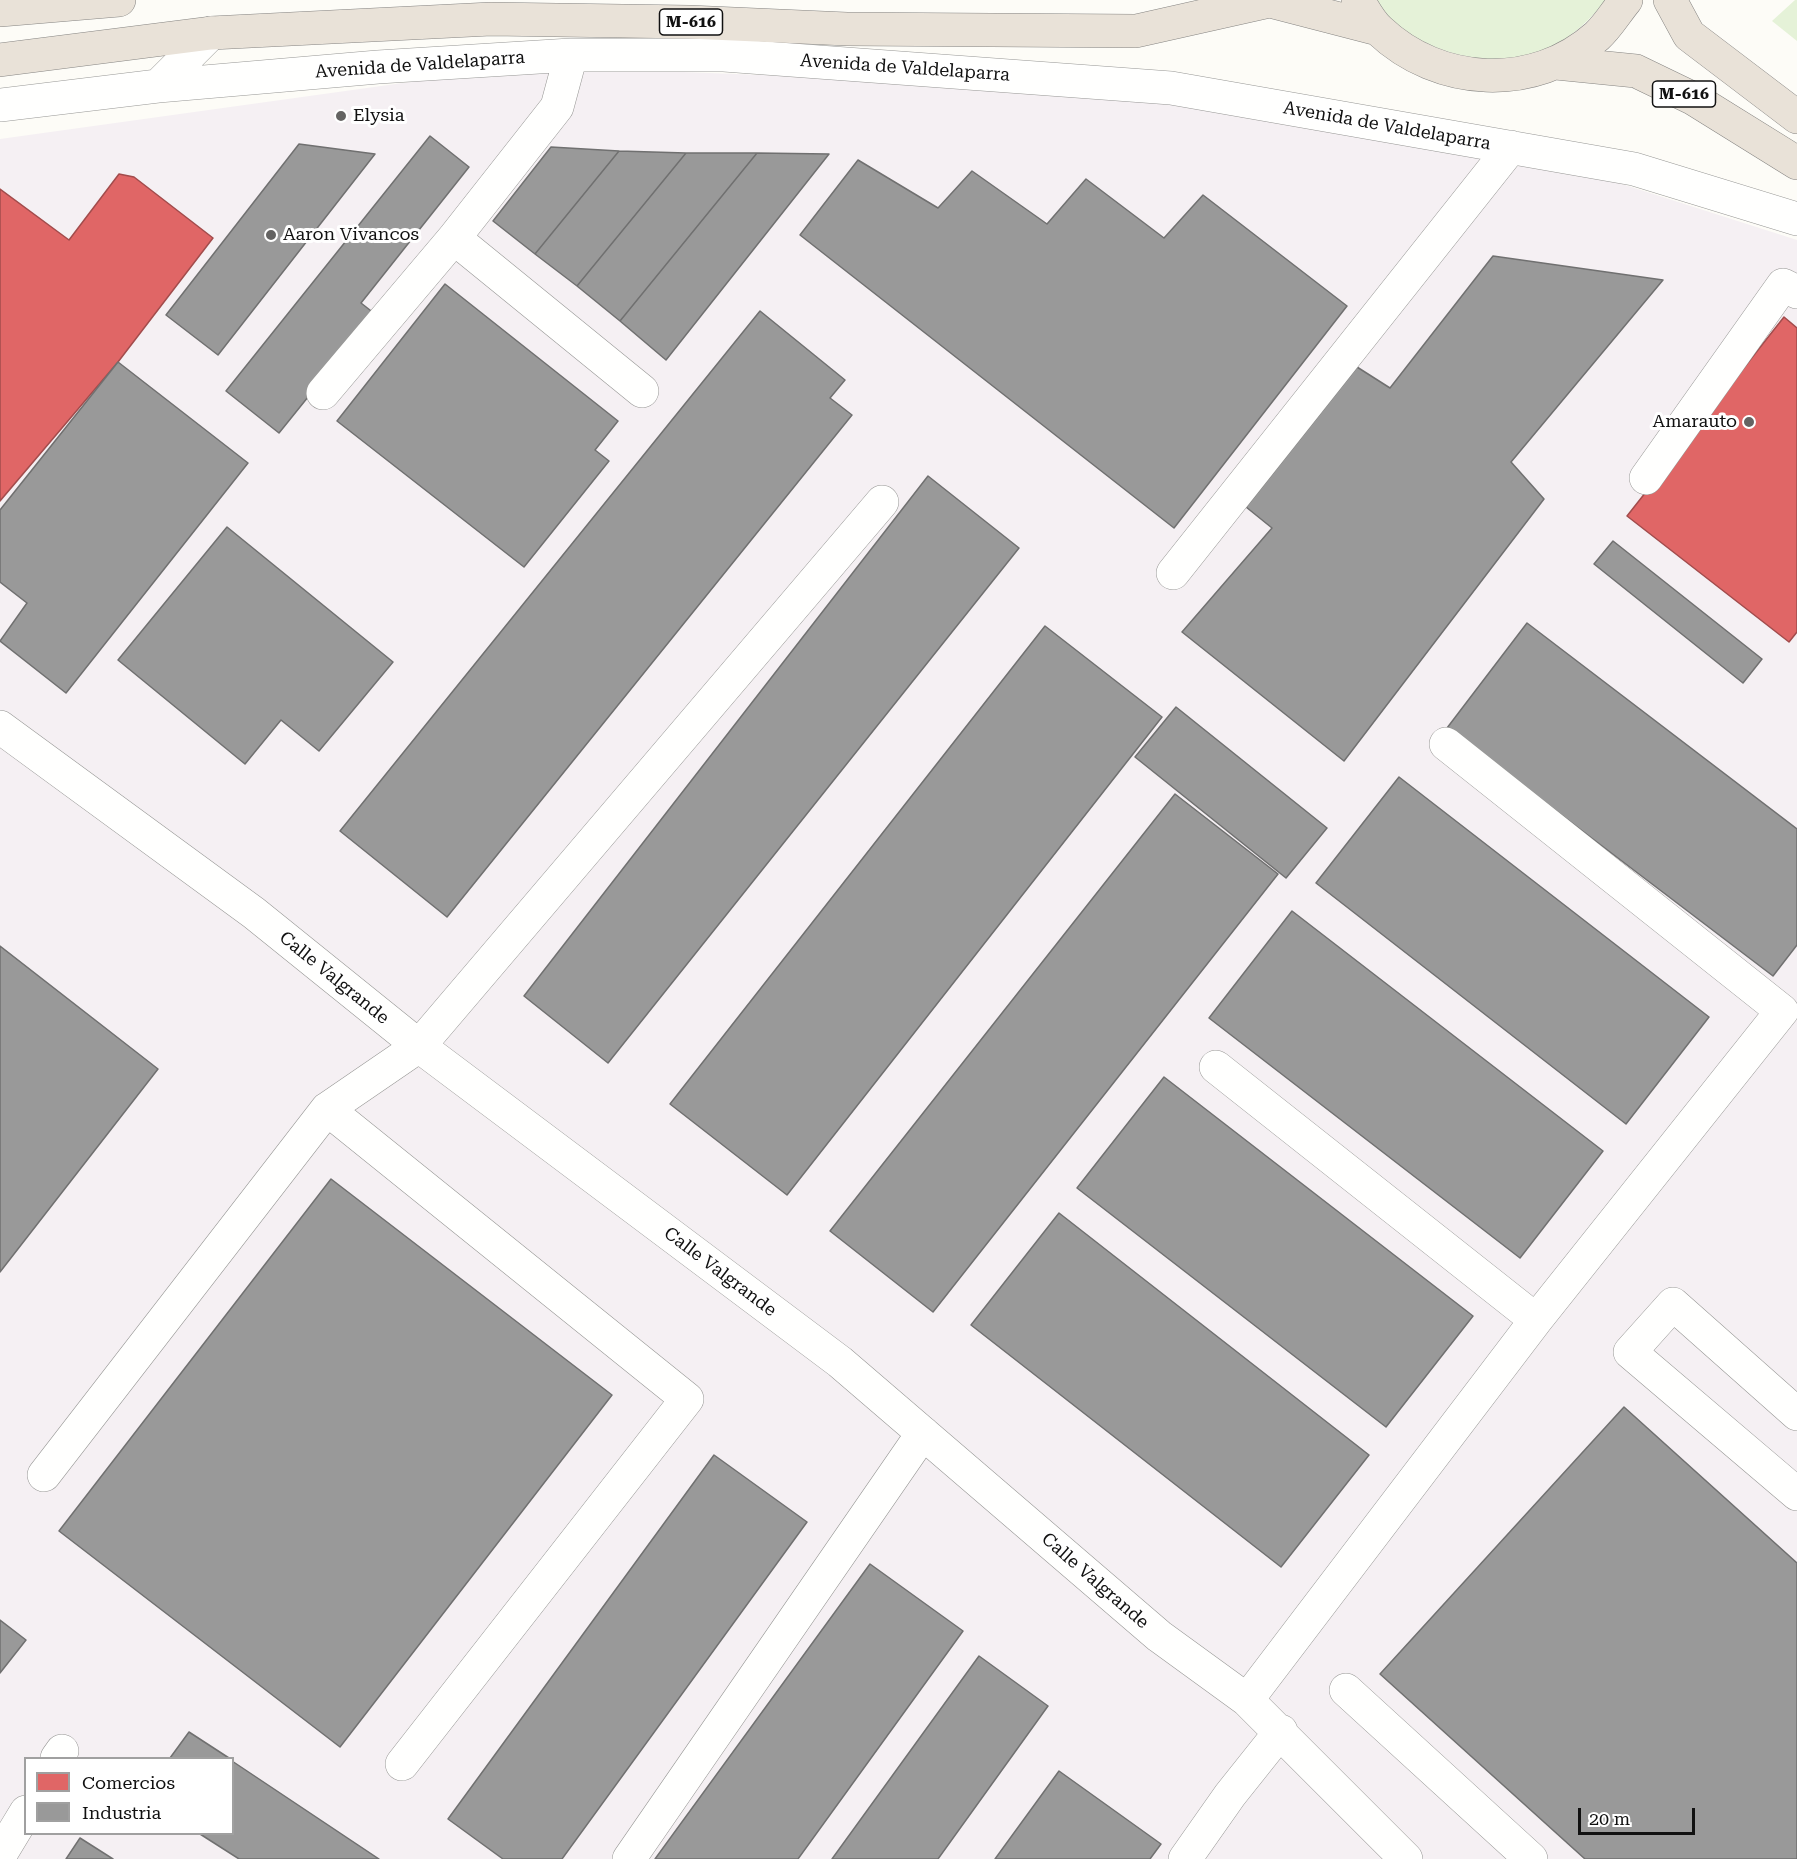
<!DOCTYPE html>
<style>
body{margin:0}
#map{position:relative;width:1797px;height:1859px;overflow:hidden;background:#fdfcf7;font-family:"Roboto Serif",serif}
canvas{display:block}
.legend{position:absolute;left:24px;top:1757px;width:210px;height:78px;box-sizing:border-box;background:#fff;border:2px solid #a0a0a0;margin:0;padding:8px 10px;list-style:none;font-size:18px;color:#111}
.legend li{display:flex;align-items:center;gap:12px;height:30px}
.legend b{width:30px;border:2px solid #a0a0a0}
.scale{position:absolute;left:1578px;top:1808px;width:117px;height:27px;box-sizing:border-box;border:3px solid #111;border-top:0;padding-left:8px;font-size:18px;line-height:21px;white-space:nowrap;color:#111;-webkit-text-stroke:4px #fff;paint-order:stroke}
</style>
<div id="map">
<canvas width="1797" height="1859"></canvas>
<ul class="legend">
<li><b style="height:16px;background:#e06666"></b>Comercios</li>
<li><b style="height:16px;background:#999"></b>Industria</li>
</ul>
<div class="scale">20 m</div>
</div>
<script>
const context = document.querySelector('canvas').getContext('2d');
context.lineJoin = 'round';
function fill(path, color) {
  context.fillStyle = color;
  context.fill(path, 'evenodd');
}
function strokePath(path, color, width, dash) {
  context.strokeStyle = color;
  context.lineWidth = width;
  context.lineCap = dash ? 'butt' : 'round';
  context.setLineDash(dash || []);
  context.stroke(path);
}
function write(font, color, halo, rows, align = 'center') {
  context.font = font + ' "Roboto Serif",serif';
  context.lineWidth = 6;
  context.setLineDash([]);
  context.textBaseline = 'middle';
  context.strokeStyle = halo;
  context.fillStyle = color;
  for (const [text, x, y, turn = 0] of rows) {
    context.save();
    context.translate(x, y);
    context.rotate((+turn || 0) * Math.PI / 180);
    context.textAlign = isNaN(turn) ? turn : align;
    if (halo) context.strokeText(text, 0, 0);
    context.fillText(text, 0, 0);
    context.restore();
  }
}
fill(new Path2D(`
 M525 66 1078 87 1597 176 1797 240V1859H0V139ZM26 1758H232V1834H26Z`), '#f5f0f3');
fill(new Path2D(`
 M1376 0H1606C1590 20 1573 36 1550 48 1496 75 1407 52 1376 0Z
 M1795 0H1797V41L1772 21Z`), '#e5f2d8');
const shops = new Path2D(`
 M119 174 134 177 213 238 118 362 0 501V189L69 240Z
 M1784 317 1797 328V632L1789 642 1627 516Z`);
fill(shops, '#e06666');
strokePath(shops, '#a24c4c', 1.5);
const industry = new Path2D(`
 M430 136 469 167 361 303 375 314 279 433 226 391Z
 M299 144 375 154 218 355 166 315Z
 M551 147 619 151 535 254 493 221Z
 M619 151 686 153 577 286 535 254Z
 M686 153H757L620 321 577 286Z
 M757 153 829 154 666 360 620 321Z
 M858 160 938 208 972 171 1047 224 1086 179 1164 238 1203 195 1347 306 1174 528 800 235Z
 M1493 256 1663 280 1511 462 1544 499 1344 761 1182 632 1272 528 1246 507 1357 367 1390 388Z
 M445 284 618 421 595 450 609 461 524 567 337 421Z
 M760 311 845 380 830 398 852 415 447 917 340 831Z
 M118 362 248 463 66 693 0 641 27 603 0 582V510Z
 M928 476 1019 548 608 1063 524 996Z
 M227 527 393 662 319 751 281 720 245 764 118 660Z
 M1613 541 1762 659 1743 683 1594 564Z
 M1527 623 1797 829V945L1773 976 1447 728Z
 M1045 626 1162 717 787 1195 670 1104Z
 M1176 707 1327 828 1286 878 1135 757Z
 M1399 777 1709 1017 1626 1124 1316 883Z
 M1175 794 1278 874 933 1312 830 1231Z
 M1292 911 1603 1151 1520 1258 1209 1018Z
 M0 946 158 1069 0 1272Z
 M1164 1077 1473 1316 1386 1427 1077 1188Z
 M331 1179 612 1395 340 1747 59 1531Z
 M1059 1213 1369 1455 1281 1567 971 1325Z
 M1624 1407 1797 1563V1859H1585L1380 1674Z
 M714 1455 807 1522 562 1859H503L448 1819Z
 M870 1564 963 1631 798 1859H655Z
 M0 1620 26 1640 0 1673Z
 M979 1656 1048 1706 938 1859H832Z
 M189 1732 229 1758H170Z
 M232 1761 379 1859H239L200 1834H232Z
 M1059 1771 1161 1844 1150 1859H995Z
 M80 1838 113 1859H66Z`);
fill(industry, '#999');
strokePath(industry, '#707070', 1.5);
const minor = new Path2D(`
 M158 86 211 33
 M0 105 158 86 378 67 571 55H724L1171 88 1634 169 1797 219
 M454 238 642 391
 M323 393 454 238 557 107 571 55
 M1646 478 1783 285 1797 292
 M1173 573 1511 147
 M0 727 254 913 419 1046 840 1362 1159 1636 1247 1700 1406 1859
 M1216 1067 1536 1320
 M327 1109 687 1399 402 1764
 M1797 1414 1673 1304 1630 1352 1797 1494
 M44 1475 327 1109 419 1046 882 502
 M1346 1690 1531 1859
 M1247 1700 1536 1320 1782 1011 1446 744
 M57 1758 62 1751
 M0 1855 26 1812
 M629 1859 923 1433
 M1185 1859 1230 1795 1281 1731`);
const highway = new Path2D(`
 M1358 0C1364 10 1370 22 1379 30 1439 87 1534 92 1597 36 1608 26 1616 12 1626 0
 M1670 0 1689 35 1797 117
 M0 10 119 0
 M0 60 211 33 491 19 689 22 847 29 1136 31 1270 1 1378 29
 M1556 63 1636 71 1694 99 1797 163`);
strokePath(minor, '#979795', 34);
strokePath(highway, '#858482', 34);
strokePath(minor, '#fffffe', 33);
strokePath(highway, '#e9e2d8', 33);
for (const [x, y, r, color] of [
 [341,116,6,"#646362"],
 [271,235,6,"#646362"],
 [1749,422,6,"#646362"]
]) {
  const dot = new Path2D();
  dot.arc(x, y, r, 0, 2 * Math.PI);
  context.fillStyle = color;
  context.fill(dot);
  strokePath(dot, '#fff', 2);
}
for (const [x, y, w] of [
 [691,22,63],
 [1684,94,63]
]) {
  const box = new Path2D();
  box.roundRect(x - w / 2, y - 13, w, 26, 4.5);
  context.fillStyle = '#fff';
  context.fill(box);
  strokePath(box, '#111', 1.5);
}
write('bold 16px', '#111', null, [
 ["M-616",691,22],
 ["M-616",1684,94]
]);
write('18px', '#111', '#fff', [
 ["Avenida de Valdelaparra",420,65,-4],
 ["Avenida de Valdelaparra",905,68,4],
 ["Avenida de Valdelaparra",1387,126,10],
 ["Calle Valgrande",334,978,39],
 ["Calle Valgrande",720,1272,37],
 ["Calle Valgrande",1095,1581,41]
]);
write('18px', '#111', '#fff', [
 ["Elysia",353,116],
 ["Aaron Vivancos",283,235],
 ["Amarauto",1737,422,"right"]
], 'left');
</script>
